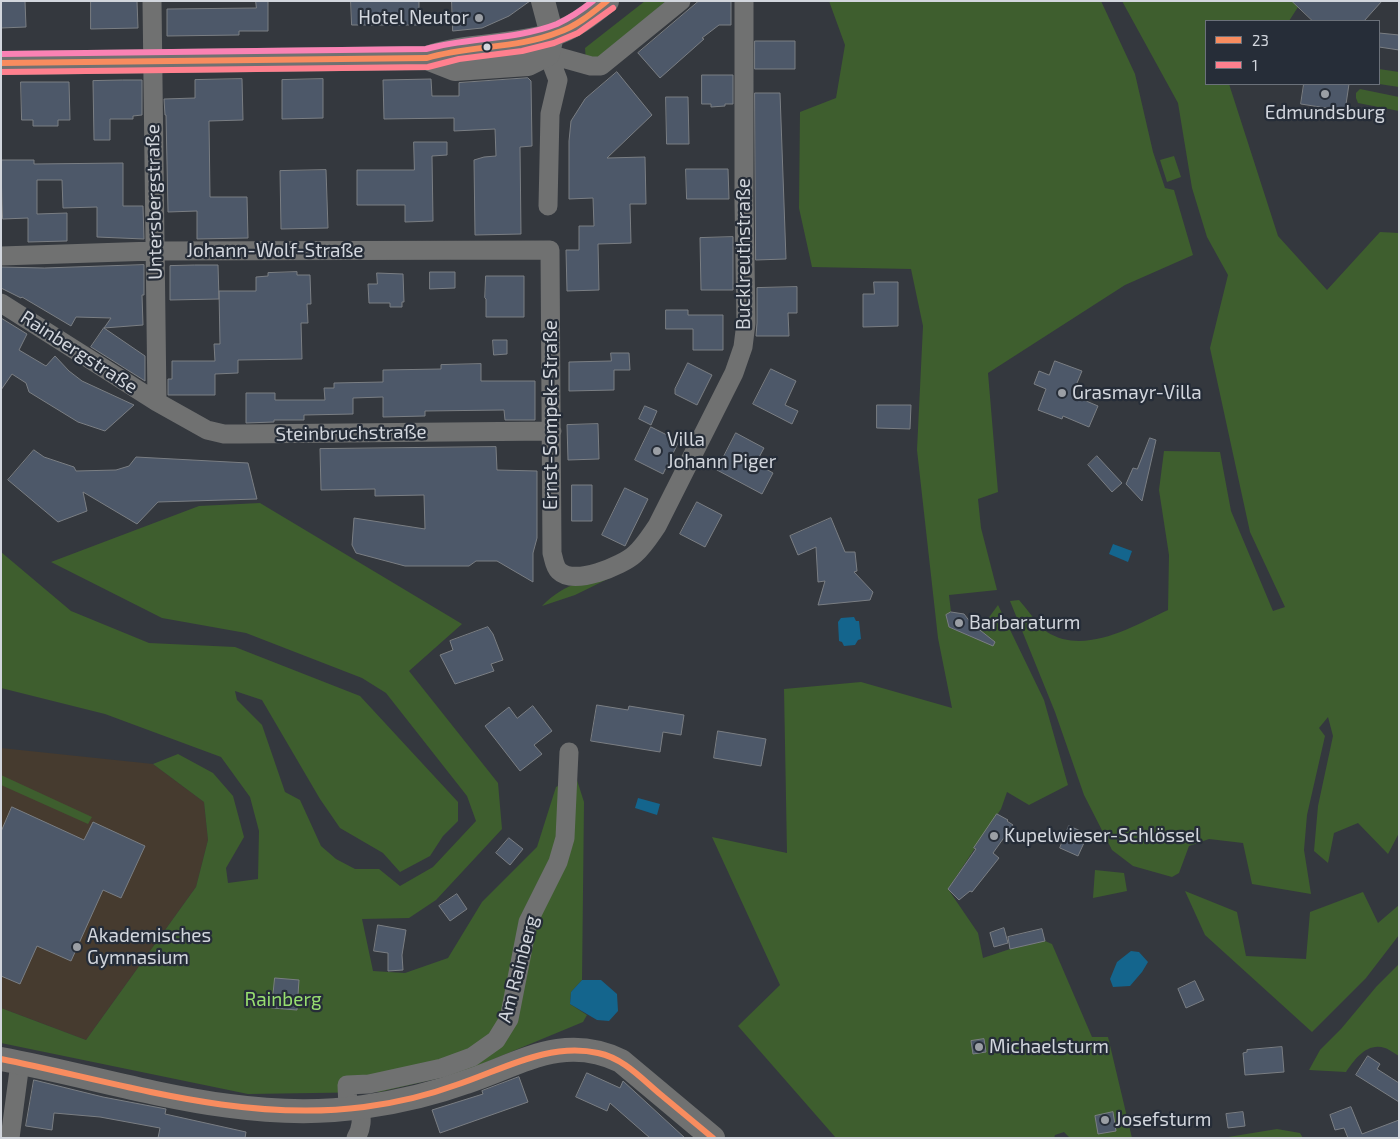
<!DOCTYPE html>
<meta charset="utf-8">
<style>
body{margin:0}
#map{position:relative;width:1400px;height:1139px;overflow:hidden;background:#34383e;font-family:"Exo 2",sans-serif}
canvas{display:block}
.frame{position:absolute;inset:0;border:2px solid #d2d6dd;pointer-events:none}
.legend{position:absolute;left:1205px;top:20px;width:175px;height:65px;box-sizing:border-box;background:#262d38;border:1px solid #6b717a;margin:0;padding:6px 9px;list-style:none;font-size:15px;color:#d2d6dd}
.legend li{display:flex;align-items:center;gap:10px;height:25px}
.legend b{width:25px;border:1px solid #6b717a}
</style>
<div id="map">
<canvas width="1400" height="1139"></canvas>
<div class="frame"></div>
<ul class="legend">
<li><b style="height:6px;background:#f88c5f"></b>23</li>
<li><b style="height:6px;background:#ff808e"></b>1</li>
</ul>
</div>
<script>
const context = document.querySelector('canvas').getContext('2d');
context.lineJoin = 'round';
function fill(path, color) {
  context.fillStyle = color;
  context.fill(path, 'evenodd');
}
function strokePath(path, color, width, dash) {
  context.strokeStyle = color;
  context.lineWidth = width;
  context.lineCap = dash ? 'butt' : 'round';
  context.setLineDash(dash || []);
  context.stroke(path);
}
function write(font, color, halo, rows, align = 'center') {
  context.font = font + ' "Exo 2",sans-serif';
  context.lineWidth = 4.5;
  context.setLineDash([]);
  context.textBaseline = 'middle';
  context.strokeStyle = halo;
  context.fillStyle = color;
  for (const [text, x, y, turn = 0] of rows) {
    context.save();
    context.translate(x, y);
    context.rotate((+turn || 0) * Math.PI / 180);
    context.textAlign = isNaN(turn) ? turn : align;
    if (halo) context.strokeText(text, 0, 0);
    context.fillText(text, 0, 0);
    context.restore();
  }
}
fill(new Path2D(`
 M1 748 153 764 204 802 208 840 196 887 86 1040 1 1008Z`), '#463b2f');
fill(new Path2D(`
 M645 1H666L599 60 586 61 585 48Z
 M829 1H1101L1135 74 1153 152 1165 188 1174 190 1193 255 1125 285 988 373 998 492 978 499 981 528 997 590 949 595 951 612 946 616 949 627 974 638 998 605 1044 700 1068 785 1029 805 1007 792 1001 809 948 889 978 933 983 958 1010 949 1045 941 1052 944 1092 1037H1108L1132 1138H1070L1064 1132 1055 1135 1054 1138H836L738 1026 780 985 712 837 787 853 784 689 861 682 952 708 938 638 917 450 923 326 911 269 812 267 799 208 800 112 836 98 845 45Z
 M1122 1H1292L1298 7 1289 21H1206V84H1229L1278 236 1327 290 1380 232 1399 233V833L1388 854 1358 823 1334 833 1328 863 1314 851 1318 806 1333 736 1328 717 1319 728 1325 736 1307 815 1304 850 1311 894 1252 884 1243 843 1209 839 1189 846 1179 873 1172 877 1133 866 1112 850 1084 795 1055 712 1010 601 1019 600C1027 609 1038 625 1047 632 1085 656 1133 626 1168 610L1169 555 1159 490 1164 451 1220 452 1231 511 1273 611 1285 607 1250 532 1210 348 1228 275 1207 237 1192 188 1178 103Z
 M1379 69 1399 72V87L1379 84Z
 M1360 89 1399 97V111L1358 103 1356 98V93Z
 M1174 156 1181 177 1167 182 1160 160Z
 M260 503 462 624 409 671 498 783 502 829 436 900 409 918 362 919 373 971 405 973 448 958 482 902 537 847 556 787 576 777 584 802 582 980 571 992 570 1004 587 1015 583 1022 460 1073 380 1092 248 1094 1 1043V1008L86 1040 196 887 208 840 204 802 153 764 178 754 213 773 233 796 244 837 226 868 228 883 258 879 259 831 250 797 221 757 105 714 1 688V552L71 611 149 643 235 647 360 696 458 802V821L443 836 430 856 400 872 383 853 340 828 320 799 262 700 235 691 237 700 262 725 285 792 300 800 321 846 336 859 355 869H379L400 886 433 867 476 821 467 796 386 693 362 678 246 633 162 618 51 562 199 506Z
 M620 573 575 595 542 606C565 582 589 580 620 573Z
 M1 775 92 817 88 824 1 785Z
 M1095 870 1124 873 1127 891 1093 898Z
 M1185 891 1237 912 1246 956 1306 959 1310 912 1363 892 1378 923 1399 905V935L1366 978 1312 1032 1205 935Z
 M1399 964V1056C1395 1054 1389 1049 1385 1048 1367 1042 1355 1059 1346 1072L1309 1070 1320 1050 1341 1029 1376 987Z
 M1277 1129 1300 1133 1303 1138H1222Z`), '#3e5e2e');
fill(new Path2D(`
 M1113 544 1132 551 1128 562 1109 554Z
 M854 617 856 621H859L861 639 858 640 855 645 844 646 842 642 839 641 838 622 841 618Z
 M638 798 660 804 657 815 635 808Z
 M1131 951 1139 952 1148 962 1142 972 1130 986 1113 987 1110 979 1117 962Z
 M582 980H601L617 994 618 1011 609 1021 597 1020 570 1004 571 992Z`), '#14658d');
const building = new Path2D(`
 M1 1H25L26 27 1 28Z
 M91 1H137L138 28 91 29Z
 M256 1H268V31H239V35L167 36V9L256 8Z
 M351 1H419V25H352Z
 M452 1H530L509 16 482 28 453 31Z
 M699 1H731V25H719L702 38 704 39 660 78 638 53Z
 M1292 1H1382L1364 21H1313Z
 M1379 33 1399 35V50L1379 47Z
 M755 41H795V69H755Z
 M617 72 652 115 607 158 645 157 646 204H630L631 243 598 244 599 290 567 291 566 250H579V226H594L593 198 569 199V141L571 121 585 99Z
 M702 75H733V104H725V106L711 107V104H702Z
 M528 78 531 81 532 146 520 147 521 234 475 235 474 160 484 157 496 156 495 129 454 131V118L384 119 383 80 431 79 432 96H459V83Z
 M242 79 243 120 209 121 210 197H247L248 238 197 239V211L168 212 166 115H165L164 99 195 98V80Z
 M323 79V118L282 119V80Z
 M123 80H142V115L133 116V119H110V140H94L93 81Z
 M21 82H69L70 120H58V126H33V120H22Z
 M1304 84H1349L1345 111 1301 104Z
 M755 93H780L786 259 756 260Z
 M666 97H688L689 144H667Z
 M414 142H447V155L432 156 433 221 405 222V205H357V170H414Z
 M1 160H34V164L123 163V206H143L144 239 97 237V207L63 208 62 180H37V214L67 213V241L28 242V218L3 219Z
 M686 169H728L729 199H687Z
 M326 170 328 228 281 229 280 171Z
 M733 237V290H701L700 238Z
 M144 265V295H142L143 325 104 328 111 318 76 317 71 326 22 297 21 298 1 288V267L44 268Z
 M195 265H218L219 299 170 300V266Z
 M297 272V275H310L311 304H307L308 323H301L302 359 238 360V373L215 374V395H168V379H172V361H215L214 344H220L219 291H256V277L268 276V273Z
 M430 272H455V288L430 289Z
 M377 273 403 274 404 302H402V307H390V303H369L368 284H377Z
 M486 276H524V317H486V299L485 298Z
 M874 282H898V326L863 327V294H874Z
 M797 287V313H788L789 336H756L757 323V288Z
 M666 310H688V315H723V350H693V329H666Z
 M1 318 27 334 19 350 46 366 55 356 69 371 82 381 134 405 105 431 78 422 29 392 26 383 12 374 1 390Z
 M104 328 145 356V381L91 347Z
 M493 340H507V354L494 355Z
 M611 353H629L630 370H614V390L569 391V362L611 361Z
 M1055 361 1082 371 1072 395 1098 406 1089 427 1063 416 1062 419 1038 410 1046 389 1034 384 1039 371 1049 375Z
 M688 363 712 375 697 405 675 394V389Z
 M481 364V381H535V420H505L504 410 425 411V416L383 417V397L353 398V414L304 415V420H274V422L246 423V393H275V400H325L324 388H334V383L383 382V370L441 369V365Z
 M771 369 796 381 785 405 798 411 792 424 753 404Z
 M877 405H911L910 429 877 428Z
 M645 406 657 411 651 425 639 419Z
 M598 424 599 459 568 460 567 425Z
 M651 427 679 441 663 474 635 460Z
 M736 433 764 448 756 463 773 473 762 494 717 470Z
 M1150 438 1156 440 1142 501 1126 484 1133 468 1137 469Z
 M496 447 497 470 537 471V538L533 553V582L497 561H476L469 566H405L356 553 352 545 354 518 425 529 424 495 375 496V489L321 490 320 449Z
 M34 450 44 457 74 467 76 471 116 470 129 466 136 457 248 463 257 499 158 502 137 524 83 492 87 511 58 522 8 480Z
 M1097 456 1122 483 1112 492 1088 465Z
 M572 485H592V521H572Z
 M625 488 648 499 625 546 602 535Z
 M697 502 722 515 705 547 680 534Z
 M831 518 845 552H855L857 571 854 572 873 592 870 600 818 605 825 581 818 582 816 547 798 555 790 536Z
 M951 612 964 614 971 623 995 642 993 646 949 627 946 615Z
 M488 627 493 634 503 660 491 664 494 671 455 684 440 655 453 650 450 641Z
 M597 705 628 710 629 706 684 715 681 735 663 732 660 752 591 741Z
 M533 706 552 731 534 745 542 754 520 771 485 726 509 707 517 718Z
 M718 731 766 739 761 766 714 758Z
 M12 807 84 840 93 822 145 846 121 898 103 890 71 961 37 946 20 984 1 976V832Z
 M997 814 1008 820 1007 821 1013 825 993 853 999 858 972 892 970 891 959 900 948 889 976 849 974 848Z
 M1069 826 1088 834 1078 856 1060 848Z
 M509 838 523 849 510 865 496 853Z
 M457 894 467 909 450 921 439 906Z
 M378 925 406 930 402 955 403 970 388 971V953L374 951Z
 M1004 928 1008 943 994 947 990 933Z
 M1042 929 1045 941 1010 949 1008 937Z
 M275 978 299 980 297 1010 272 1008Z
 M1195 981 1204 1000 1186 1008 1178 989Z
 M984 1039 986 1052 973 1054 971 1041Z
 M1282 1047 1284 1072 1245 1075 1243 1053 1247 1052V1050Z
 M1368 1056 1380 1064 1377 1069 1399 1083V1102L1356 1075Z
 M587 1073 620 1088 623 1081 685 1138H650L610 1103 607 1111 576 1097Z
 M519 1077 528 1102 440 1133 432 1110 483 1094 482 1091Z
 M34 1080 103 1097 166 1109 165 1114 246 1132 245 1138H158L160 1128 100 1117 54 1113 52 1130 26 1126Z
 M1351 1107 1362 1134 1399 1120V1138H1348L1344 1128 1335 1130 1330 1115Z
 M1113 1112 1116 1131 1098 1134 1095 1116Z
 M1243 1112 1245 1126 1228 1128 1226 1114Z`);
fill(building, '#4d5869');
strokePath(building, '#7a7e83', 1);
strokePath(new Path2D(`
 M152 1 157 402
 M548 54 591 66H601L681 1
 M548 54 558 80 550 114 548 206
 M1 256 154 251 550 250 552 553C554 559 554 566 559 571 574 586 622 566 635 554 644 546 650 536 657 526L734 373 743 347 746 323 744 202V1
 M1 303 157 402 207 430 224 434H240L552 431
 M348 1108 347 1085 369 1084 442 1068 472 1057 496 1040 509 1019 528 922 558 862 565 838 569 752
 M10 1138 20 1063
 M356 1138C362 1128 362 1119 360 1108`), '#707171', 19);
strokePath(new Path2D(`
 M543 1 552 35
 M427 58 455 69 528 64 548 54 552 35
 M1 63 427 58C467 44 511 48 551 35 572 29 590 15 607 1
 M1 1059C120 1081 240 1125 363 1107 398 1102 433 1094 466 1082 520 1064 563 1033 621 1061L713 1138`), '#707171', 24);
strokePath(new Path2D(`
 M1 63 427 58C470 45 517 49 559 32 577 26 592 13 607 1
 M1 1059C121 1083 241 1123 364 1107 395 1103 426 1096 456 1085 502 1070 548 1042 598 1053 623 1058 641 1078 660 1094 678 1109 695 1123 713 1138`), '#f88c5f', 6);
strokePath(new Path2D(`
 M1 72 428 67 459 59 522 51 554 43 578 33 613 8`), '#ff808e', 6);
strokePath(new Path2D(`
 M1 54 426 49C468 37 516 40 557 24 570 18 582 10 593 1`), '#fa82b4', 6);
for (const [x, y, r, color] of [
 [479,18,5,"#9b9fa5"],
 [487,47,4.5,"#d2d6dd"],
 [1325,94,5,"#9b9fa5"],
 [1062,393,5,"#9b9fa5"],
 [657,451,5,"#9b9fa5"],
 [959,623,5,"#9b9fa5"],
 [994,836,5,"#9b9fa5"],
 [77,947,5,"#9b9fa5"],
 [979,1047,5,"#9b9fa5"],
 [1105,1120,5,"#9b9fa5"]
]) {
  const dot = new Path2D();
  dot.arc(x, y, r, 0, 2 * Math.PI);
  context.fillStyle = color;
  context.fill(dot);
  strokePath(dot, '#262d38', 2);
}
write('19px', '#d2d6dd', '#262d38', [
 ["Hotel Neutor",469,18,"right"],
 ["Edmundsburg",1325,113,"center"],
 ["Grasmayr-Villa",1072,393],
 ["Villa",667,440],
 ["Johann Piger",667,462],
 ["Barbaraturm",969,623],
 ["Kupelwieser-Schlössel",1004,836],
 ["Akademisches",87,936],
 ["Gymnasium",87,958],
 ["Michaelsturm",989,1047],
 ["Josefsturm",1115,1120]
], 'left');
write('19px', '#d2d6dd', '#262d38', [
 ["Untersbergstraße",154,202,-91],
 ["Johann-Wolf-Straße",275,251],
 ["Bucklreuthstraße",744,254,-90],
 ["Rainbergstraße",79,352,33],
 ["Ernst-Sompek-Straße",551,415,-90],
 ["Steinbruchstraße",351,433,-1],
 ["Am Rainberg",518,969,-75]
]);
write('19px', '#97de70', '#262d38', [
 ["Rainberg",283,1000]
]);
</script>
